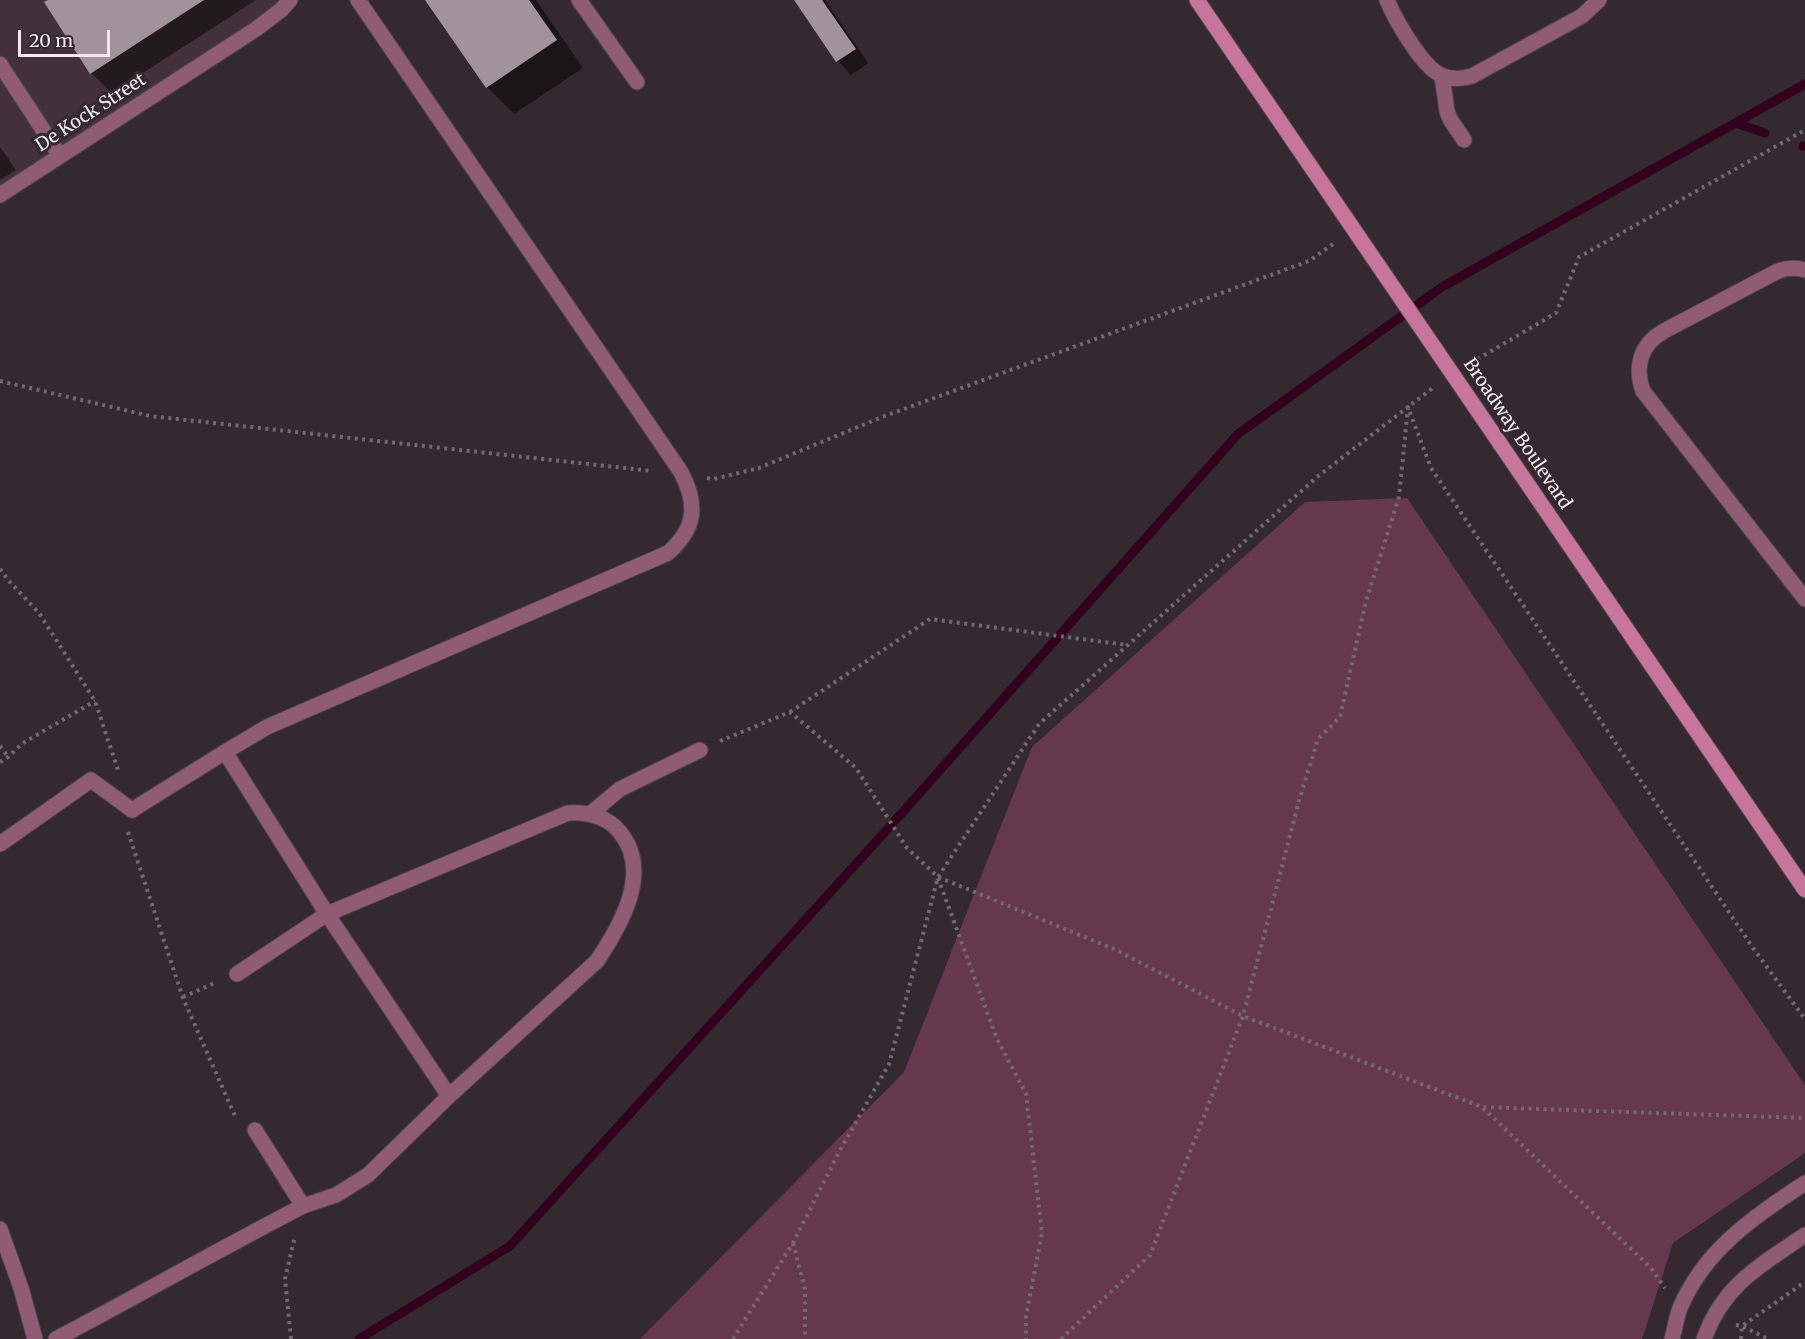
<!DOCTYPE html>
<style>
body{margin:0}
#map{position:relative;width:1805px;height:1339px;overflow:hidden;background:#34292e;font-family:Merriweather,serif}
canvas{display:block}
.scale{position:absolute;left:18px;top:30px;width:92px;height:27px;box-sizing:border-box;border:3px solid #f3eaee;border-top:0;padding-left:8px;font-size:18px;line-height:21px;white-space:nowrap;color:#f3eaee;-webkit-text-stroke:4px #34292e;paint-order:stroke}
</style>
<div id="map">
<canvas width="1805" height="1339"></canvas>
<div class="scale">20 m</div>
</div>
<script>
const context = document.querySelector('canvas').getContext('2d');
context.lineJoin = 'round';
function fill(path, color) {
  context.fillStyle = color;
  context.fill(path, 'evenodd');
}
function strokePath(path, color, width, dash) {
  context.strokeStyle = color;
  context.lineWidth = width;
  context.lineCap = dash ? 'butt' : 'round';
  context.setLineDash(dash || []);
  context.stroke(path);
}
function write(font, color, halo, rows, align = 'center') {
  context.font = font + ' Merriweather,serif';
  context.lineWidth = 6;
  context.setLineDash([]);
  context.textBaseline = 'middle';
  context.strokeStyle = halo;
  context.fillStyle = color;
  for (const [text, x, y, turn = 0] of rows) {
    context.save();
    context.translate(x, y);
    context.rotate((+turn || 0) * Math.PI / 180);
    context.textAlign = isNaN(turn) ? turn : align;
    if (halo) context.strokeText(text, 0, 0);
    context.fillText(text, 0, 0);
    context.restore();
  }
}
fill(new Path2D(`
 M0 0H293L0 197Z`), '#433139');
fill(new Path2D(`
 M1407 498 1805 1085V1153L1673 1243 1642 1339H640L904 1072 1032 747 1305 502Z`), '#66384e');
fill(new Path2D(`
 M49 0H256L112 93 91 73Z
 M427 0H536L583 68 514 114 487 87Z
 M795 0H825L868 63 851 75 838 61Z
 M0 147 16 170 0 180Z`), '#0007');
strokePath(new Path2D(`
 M1736 123 1765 133
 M1803 146H1805
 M359 1339 510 1246 893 823 1238 434 1442 287 1805 84`), '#32011d', 9);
fill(new Path2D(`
 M48 0H204L90 74 44 2Z
 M425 0H529L557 40 486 88Z
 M794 0H822L856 49 836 62Z`), '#a19399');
const service = new Path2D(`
 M579 0 637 82
 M0 844 91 780 132 810
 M0 1229 21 1288 35 1339
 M56 1339C139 1295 220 1249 303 1206`);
const minor = new Path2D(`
 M1387 0C1395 19 1422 67 1441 75 1451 80 1462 79 1472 76L1582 16 1599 0
 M0 64 60 156
 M1442 76 1447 111 1450 119 1464 140
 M0 195 256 29 281 10 290 0
 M1805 270C1796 267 1787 268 1778 271L1664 331C1641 344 1634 366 1643 391L1805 599
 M225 752 327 914 449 1096
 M132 810 225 752 267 727 668 553C696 528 698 505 681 472L358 0
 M590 814 620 789 700 750
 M237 974 327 914 568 813C587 812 606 816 619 831 653 871 621 925 597 961L449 1096 368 1175 336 1195 303 1206 255 1130
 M1672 1339C1675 1329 1676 1318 1680 1308 1705 1249 1754 1217 1805 1183
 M1704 1339C1723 1285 1761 1265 1805 1235`);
const secondary = new Path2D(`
 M1197 0 1805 890`);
strokePath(service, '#4f4449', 17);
strokePath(minor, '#4f4449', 17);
strokePath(secondary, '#4f4449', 17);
strokePath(new Path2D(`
 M1471 363 1556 313 1579 257 1805 130
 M0 381 150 416 652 471
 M707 478 714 479 759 468 882 417 1309 261 1336 242
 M0 569 8 580 39 613 95 701 118 770
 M790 712 930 619 1127 645
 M720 741 790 712 856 768 907 848 938 877 1114 949 1243 1016 1482 1107 1805 1118
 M0 746 8 757
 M0 762 8 757 23 743 95 701
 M128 832 183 998 235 1116 238 1118
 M938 878 997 1039 1026 1094 1042 1233 1026 1316V1339
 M183 997 217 982
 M1483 1108 1651 1268 1665 1288
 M793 1243 805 1289V1339
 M1736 1325 1742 1326 1768 1339
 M291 1339 285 1279 295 1236
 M733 1339 793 1243 839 1152 889 1064 938 877 1039 724 1317 477 1408 407 1431 468 1753 948 1805 1019
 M1061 1339 1150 1255 1243 1016 1299 801 1318 739 1340 717 1366 601 1399 497 1408 407 1434 387
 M1741 1339 1742 1326 1805 1282`), '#73696d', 4, [3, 4.5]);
strokePath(service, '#905c74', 15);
strokePath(minor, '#905c74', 15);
strokePath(secondary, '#c8759c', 15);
write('18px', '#f3eaee', '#34292e', [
 ["De Kock Street",91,113,-33],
 ["Broadway Boulevard",1517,434,56]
]);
</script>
